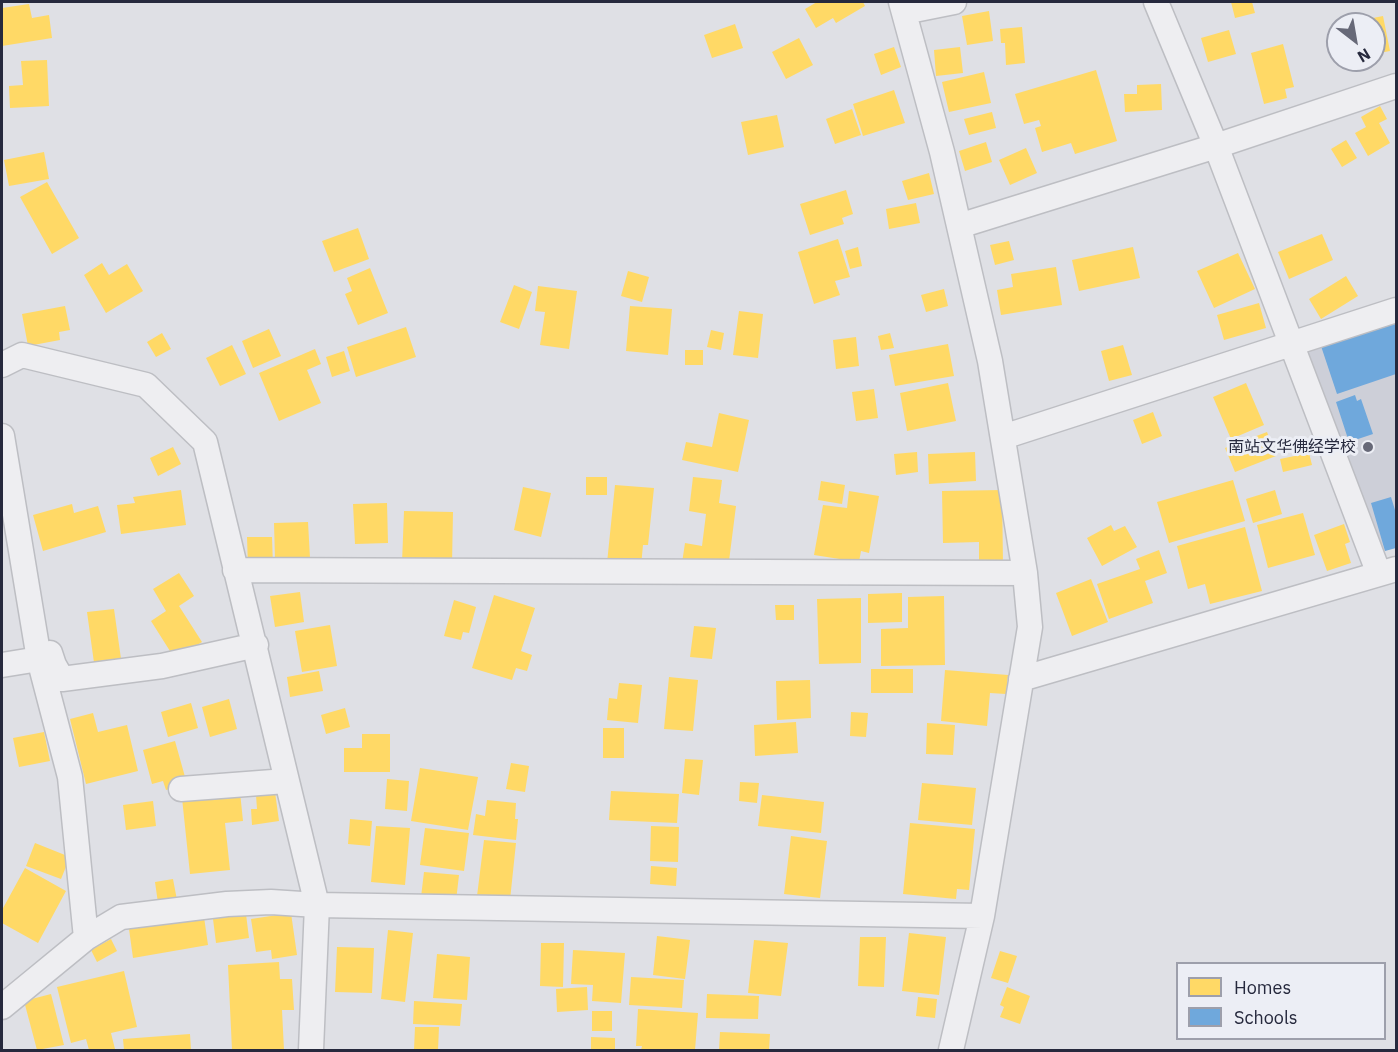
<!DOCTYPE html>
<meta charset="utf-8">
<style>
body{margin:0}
#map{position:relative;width:1398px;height:1052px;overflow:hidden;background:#dfe0e5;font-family:"IBM Plex Sans",sans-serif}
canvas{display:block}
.frame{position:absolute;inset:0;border:3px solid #26293d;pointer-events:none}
.legend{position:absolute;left:1176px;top:962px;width:210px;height:78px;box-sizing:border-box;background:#eceef5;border:2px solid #9d9fab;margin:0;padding:8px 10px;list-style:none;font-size:18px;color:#26293d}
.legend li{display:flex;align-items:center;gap:12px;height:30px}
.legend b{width:30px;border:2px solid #9d9fab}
.north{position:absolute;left:1326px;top:12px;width:60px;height:60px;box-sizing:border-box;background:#eceef5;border:2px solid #9d9fab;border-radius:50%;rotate:149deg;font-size:16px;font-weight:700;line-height:24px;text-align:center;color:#26293d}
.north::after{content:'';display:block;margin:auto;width:21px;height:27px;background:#676978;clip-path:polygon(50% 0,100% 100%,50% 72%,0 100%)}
</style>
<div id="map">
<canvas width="1398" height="1052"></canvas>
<div class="frame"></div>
<ul class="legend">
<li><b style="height:16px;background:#ffd966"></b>Homes</li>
<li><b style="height:16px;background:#6fa8dc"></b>Schools</li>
</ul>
<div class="north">N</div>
</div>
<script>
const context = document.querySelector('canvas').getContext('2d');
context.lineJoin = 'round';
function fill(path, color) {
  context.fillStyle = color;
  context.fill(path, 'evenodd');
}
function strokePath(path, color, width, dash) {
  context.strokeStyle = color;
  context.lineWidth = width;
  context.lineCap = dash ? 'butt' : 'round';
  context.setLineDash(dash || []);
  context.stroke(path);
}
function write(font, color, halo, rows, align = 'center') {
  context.font = font + ' "IBM Plex Sans","Noto Sans SC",sans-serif';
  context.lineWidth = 6;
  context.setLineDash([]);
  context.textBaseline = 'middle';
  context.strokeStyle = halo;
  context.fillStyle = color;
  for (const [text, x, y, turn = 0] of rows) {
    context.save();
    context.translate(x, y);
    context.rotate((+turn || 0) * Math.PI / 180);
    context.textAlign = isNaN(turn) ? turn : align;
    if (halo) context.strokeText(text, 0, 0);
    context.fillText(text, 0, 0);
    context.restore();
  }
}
fill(new Path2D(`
 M1396 317V547L1378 553 1302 348Z`), '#cdcfd8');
fill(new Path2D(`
 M817 2H863L865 6 836 23 833 18 816 28 805 9Z
 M1231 2H1252L1255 13 1235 18Z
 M29 4 32 18 49 15 52 38 2 46V8Z
 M989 11 993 41 967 45 962 16Z
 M1383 16 1390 51 1374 54V24L1348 23Z
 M735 24 743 48 712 58 704 35Z
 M1022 27 1025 63 1006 65 1005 43H1001L1000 29Z
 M1229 30 1236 54 1208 62 1201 38Z
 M799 38 813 65 786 79 772 52Z
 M1283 44 1294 87 1285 89 1287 98 1264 104 1251 53Z
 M894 47 901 67 881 75 874 54Z
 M960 47 963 73 936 76 934 50Z
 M47 60 49 106 10 108 9 86 23 85 21 61Z
 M1096 70 1117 141 1075 154 1071 143 1042 152 1035 128 1041 126 1039 120 1024 124 1015 94Z
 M984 72 991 103 949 112 942 82Z
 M1161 84 1162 110 1125 112 1124 94H1137V85Z
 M894 90 905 123 863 136 853 104Z
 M1380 106 1387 119 1379 123 1390 143 1368 156 1355 133 1366 127 1361 117Z
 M852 109 861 135 835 144 826 119Z
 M992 112 996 128 969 135 964 119Z
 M777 115 784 147 748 155 741 122Z
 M1346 140 1357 158 1342 167 1331 149Z
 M986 142 992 162 965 171 959 151Z
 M1026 148 1037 173 1010 185 999 160Z
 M44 152 49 179 9 186 4 160Z
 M929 173 934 194 908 200 902 181Z
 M47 182 79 238 52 254 20 197Z
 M846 190 853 214 842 218 844 224 810 235 800 204Z
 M916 203 920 223 889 229 886 209Z
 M358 228 369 259 334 272 322 241Z
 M1322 234 1333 260 1289 279 1278 252Z
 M838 239 850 277 835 281 840 295 814 304 798 252Z
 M1009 241 1014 260 995 265 990 245Z
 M858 247 862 266 850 269 845 251Z
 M1133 247 1140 278 1079 291 1072 260Z
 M1238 253 1255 289 1214 308 1197 271Z
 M102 263 109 275 127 264 143 291 106 313 84 275Z
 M1056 267 1062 305 1001 315 997 290 1013 287 1011 274Z
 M370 268 388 313 358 325 345 294 352 291 347 278Z
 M628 271 649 277 642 302 621 296Z
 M1346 276 1358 296 1321 319 1309 299Z
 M514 285 532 292 519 329 500 322Z
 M538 286 577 291 569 349 540 345 545 312 535 311Z
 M944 289 948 306 926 312 921 295Z
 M1259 303 1266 328 1224 340 1217 315Z
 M65 306 70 330 59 332 60 340 28 346 22 314Z
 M630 306 672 309 668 355 626 351Z
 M739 311 763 314 758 358 733 355Z
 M406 327 416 357 356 377 347 347Z
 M269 329 281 356 253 368 242 341Z
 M711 330 724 333 721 350 707 347Z
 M162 333 171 349 156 357 147 342Z
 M890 333 894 348 881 350 878 336Z
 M856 337 859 366 836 369 833 340Z
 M948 344 954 376 895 386 889 355Z
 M232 345 246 374 220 386 206 358Z
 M1123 345 1132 375 1109 381 1101 351Z
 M315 349 321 364 307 370 321 403 279 421 259 373Z
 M685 350H703V365H685Z
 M344 351 350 371 332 377 326 357Z
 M948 383 956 421 907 431 900 393Z
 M1246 383 1264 425 1231 439 1213 397Z
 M874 389 878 418 856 421 852 392Z
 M1153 412 1162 436 1142 444 1133 420Z
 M719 413 749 420 738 472 682 460 686 442 712 447Z
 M1267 432 1276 456 1235 472 1225 448Z
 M173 447 181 464 158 476 150 458Z
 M917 452 918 472 896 475 894 454Z
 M975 452 976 481 929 484 928 454Z
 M1309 453 1312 465 1283 472 1280 459Z
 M586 477H607V495H586Z
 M693 477 722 480 719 503 736 506 728 569 682 563 685 543 702 546 706 514 689 511Z
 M1233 480 1245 521 1169 543 1157 502Z
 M821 481 845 485 842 504 818 500Z
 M615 485 654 488 648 545H643L641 566 607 563Z
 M523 487 551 493 541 537 514 530Z
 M181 490 186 525 121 534 117 505 135 503 133 497Z
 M1002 490 1003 565 979 566V542L943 543 942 491Z
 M1275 490 1282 514 1253 523 1246 499Z
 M849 491 879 496 869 553 861 551 859 562 814 555 823 505 847 508Z
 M387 503 388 543 355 544 353 504Z
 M72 504 74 513 98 506 106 532 43 551 33 515Z
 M404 511 453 512 452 564 402 563Z
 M1303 513 1315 555 1268 568 1257 525Z
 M308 522 310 558 275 560 274 523Z
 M1344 524 1350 542 1345 544 1351 563 1327 571 1314 535Z
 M1111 525 1114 531 1125 526 1137 547 1102 566 1087 538Z
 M1245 527 1262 591 1210 604 1205 584 1188 589 1177 546Z
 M247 537H272L273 566 248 567Z
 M1159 550 1167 573 1145 581 1153 603 1109 619 1097 584 1140 569 1136 559Z
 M179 573 194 596 179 606 202 642 175 659 151 621 166 611 153 589Z
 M1091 579 1108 622 1072 636 1056 593Z
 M300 592 304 622 275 627 270 596Z
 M902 593V622L868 623V594Z
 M494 595 535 608 521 651 532 655 527 671 516 668 512 680 472 668Z
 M944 596 945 665 881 666V629L908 628V597Z
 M861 598V663L819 664 817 599Z
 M454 600 476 607 469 633 463 632 461 640 444 636Z
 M775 605H794V620H776Z
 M114 609 122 666 95 670 87 612Z
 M330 625 337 666 302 672 295 631Z
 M694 626 716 628 712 659 690 657Z
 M871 669H913V693H871Z
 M945 670 1008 675 1006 694 990 693 987 726 941 721Z
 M319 671 323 691 290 697 287 677Z
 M669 677 698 680 693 731 664 729Z
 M810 680 811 718 777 720 776 681Z
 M619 683 642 685 638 723 607 720 609 698 617 699Z
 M229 699 237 729 210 737 202 707Z
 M191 703 198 728 168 737 161 712Z
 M345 708 350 727 326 734 321 715Z
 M851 712 868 713 866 737 850 736Z
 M93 713 98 732 127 725 138 771 86 784 70 719Z
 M796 722 798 753 755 756 754 725Z
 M927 723 955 725 953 755 926 754Z
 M603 728H624V758H603Z
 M44 732 50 761 19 767 13 738Z
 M362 734H390V772H344V748H362Z
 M175 741 187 784 166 790 163 781 152 784 143 750Z
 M685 759 703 760 699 795 682 793Z
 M511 763 529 766 525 792 506 789Z
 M420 768 478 777 468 830 411 821Z
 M387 779 409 781 407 811 385 809Z
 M740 782 759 783 757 803 739 801Z
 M922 783 976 788 972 825 918 820Z
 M611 791 679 794 677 823 609 820Z
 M240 792 243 821 225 823 230 870 190 874 182 798Z
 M275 792 279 821 252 825 251 809H257L256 795Z
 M762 795 824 802 821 833 758 826Z
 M487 800 516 803 515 819H518L516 840 473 835 476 814 485 816Z
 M153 801 156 826 126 830 123 805Z
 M350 819 372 821 370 846 348 844Z
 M910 823 975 829 969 890 957 889 956 899 903 894Z
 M376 826 410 828 405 885 371 882Z
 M651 826 679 827 678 862 650 861Z
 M425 828 469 833 464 871 420 865Z
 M791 836 827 841 820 898 784 894Z
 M484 840 516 843 510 900 477 896Z
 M35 843 70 857 61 879 26 866Z
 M651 866 677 868 676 886 650 884Z
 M25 868 66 891 38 943 2 923V910Z
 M424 872 459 875 456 901 421 897Z
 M173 879 177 900 158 903 155 882Z
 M291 913 297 955 272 959 271 950 256 952 251 919Z
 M246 914 249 938 216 943 213 919Z
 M204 917 208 945 133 958 129 929Z
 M388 930 413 933 405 1002 381 999Z
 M909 933 946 937 939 995 902 991Z
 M657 936 690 940 685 979 653 975Z
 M860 937H886L884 987 858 986Z
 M111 939 117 951 97 962 91 950Z
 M754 940 788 943 781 996 748 993Z
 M541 943H564L563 987 540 986Z
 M337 947 374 948 372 993 335 992Z
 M573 950 625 953 621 1003 592 1001 593 985 571 984Z
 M1000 951 1017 956 1008 983 991 978Z
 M437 954 470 957 467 1000 433 998Z
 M279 962 280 979H292L294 1010H282L284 1050H232L228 965Z
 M124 971 137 1027 111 1033 115 1049 109 1050H89L86 1039 71 1043 57 987Z
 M631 977 684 980 682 1008 629 1005Z
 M587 987 588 1010 557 1012 556 989Z
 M1007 987 1030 996 1020 1024 1000 1017 1004 1007 1000 1005Z
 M51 994 64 1045 37 1050 24 1001Z
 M707 994 759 996 758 1019 706 1018Z
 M918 997 937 999 935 1018 916 1016Z
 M414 1001 462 1004 460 1026 413 1024Z
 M638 1009 698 1013 695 1050H641L642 1046H636Z
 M592 1011H612V1031H592Z
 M415 1027H439L438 1050H414Z
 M720 1032 770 1034 769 1050H719Z
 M190 1034 191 1050H124L123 1039Z
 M591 1037 615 1038V1050H591Z`), '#ffd966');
fill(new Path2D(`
 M1396 321V374L1337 394 1321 346Z
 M1355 395 1357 401 1361 399 1373 434 1349 442 1336 402Z
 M1391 497 1395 510H1396V548L1385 551 1371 503Z`), '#6fa8dc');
const minor = new Path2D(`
 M901 2 942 152 990 361 1025 573 1030 627 982 916 951 1050
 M1156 2 1216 146 1379 574
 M904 12 954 2
 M959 226 1216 146 1396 86
 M2 365 22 355 146 385 205 442 317 905 311 1050
 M2 436 39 659 70 777 86 938
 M1003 437 1396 310
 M235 570 1025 573
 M2 665 39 659 50 653 54 665 62 679 162 666 256 645
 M1021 679 1396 569
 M181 789 286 781
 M2 1007 86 938 121 917 227 904 271 902 317 905 982 916`);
strokePath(minor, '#bdbec3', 27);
strokePath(minor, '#eeeef1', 24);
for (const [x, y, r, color] of [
 [1368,447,6,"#676978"]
]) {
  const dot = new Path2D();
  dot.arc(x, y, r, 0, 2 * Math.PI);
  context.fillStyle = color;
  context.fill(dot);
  strokePath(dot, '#eceef5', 2);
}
write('16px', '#26293d', '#eceef5', [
 ["南站文华佛经学校",1356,447]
], 'right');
</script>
